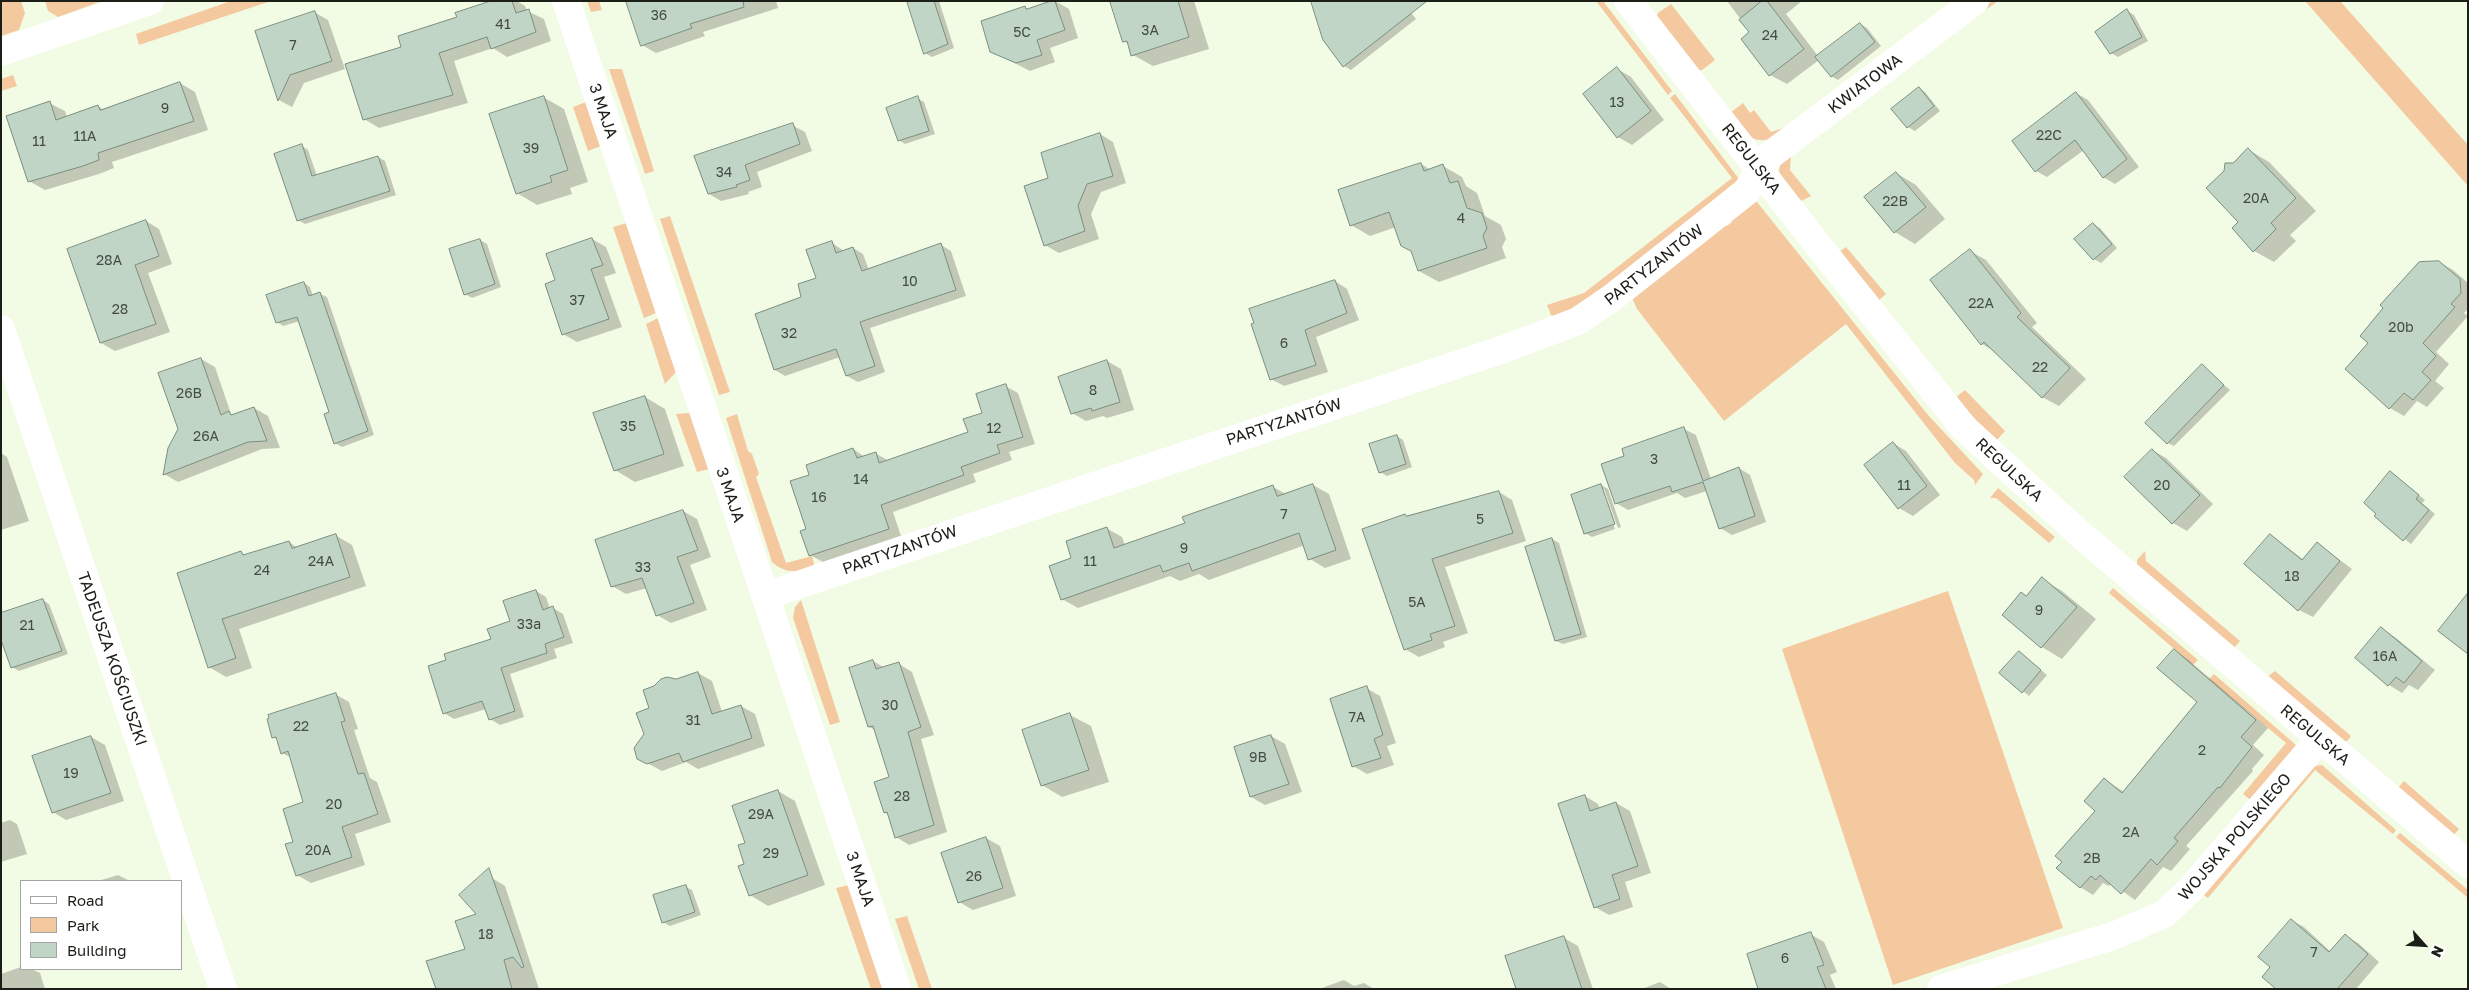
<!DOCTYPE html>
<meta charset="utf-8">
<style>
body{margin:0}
#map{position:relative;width:2469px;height:990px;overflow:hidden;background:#f2fbe4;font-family:"Golos Text",sans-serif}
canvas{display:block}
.frame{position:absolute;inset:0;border:2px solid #1c1f17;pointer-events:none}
.legend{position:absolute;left:20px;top:880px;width:162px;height:90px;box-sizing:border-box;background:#fff;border:1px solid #a4a5a2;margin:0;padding:6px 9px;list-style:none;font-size:15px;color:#1c1f17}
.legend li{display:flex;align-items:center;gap:10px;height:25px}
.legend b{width:25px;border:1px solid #a4a5a2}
.north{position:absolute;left:2399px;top:920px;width:50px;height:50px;-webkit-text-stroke:4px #fff;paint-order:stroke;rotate:116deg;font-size:14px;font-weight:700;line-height:20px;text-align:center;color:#1c1f17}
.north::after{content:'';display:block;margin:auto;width:18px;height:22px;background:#1c1f17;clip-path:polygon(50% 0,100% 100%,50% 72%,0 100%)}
</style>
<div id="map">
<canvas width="2469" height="990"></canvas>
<div class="frame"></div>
<ul class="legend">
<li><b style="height:6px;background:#fff"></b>Road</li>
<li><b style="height:14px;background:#f5c9a0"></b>Park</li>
<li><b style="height:14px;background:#c0d5c6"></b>Building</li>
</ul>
<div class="north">N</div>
</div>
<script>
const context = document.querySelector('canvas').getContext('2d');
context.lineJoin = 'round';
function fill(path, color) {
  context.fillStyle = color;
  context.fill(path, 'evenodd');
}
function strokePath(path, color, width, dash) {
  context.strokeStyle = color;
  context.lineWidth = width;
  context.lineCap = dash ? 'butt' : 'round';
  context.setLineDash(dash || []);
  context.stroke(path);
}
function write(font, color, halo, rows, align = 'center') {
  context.font = font + ' "Golos Text",sans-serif';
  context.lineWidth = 4;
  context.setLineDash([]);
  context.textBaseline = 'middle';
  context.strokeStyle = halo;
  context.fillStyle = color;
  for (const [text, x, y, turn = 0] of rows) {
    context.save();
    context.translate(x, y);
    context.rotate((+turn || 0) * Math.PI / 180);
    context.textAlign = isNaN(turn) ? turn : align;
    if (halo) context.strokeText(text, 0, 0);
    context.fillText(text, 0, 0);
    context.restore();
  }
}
fill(new Path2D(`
 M1 1H21L25 13 19 30 1 36Z
 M45 1H102L58 17 48 11Z
 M231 1H271L139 45 136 34Z
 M587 1H599L602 10 591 12Z
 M1596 1H1603L1672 91 1668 95Z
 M1952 1H1955L1776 137C1750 147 1744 131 1730 113L1743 103 1750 113 1754 110 1771 132 1790 126Z
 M1992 1H1998L1791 155 1790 170 1811 196 1799 202C1788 187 1771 176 1784 157Z
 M2305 1H2340L2468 145V186Z
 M1671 4 1715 60 1702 70H1697L1656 18 1658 13Z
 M609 69H622L654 171 645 174Z
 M13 75 17 86 1 91V79Z
 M1675 94 1739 179 1587 303 1555 318 1551 315 1547 305 1584 293 1732 178 1670 98Z
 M586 102 601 146 588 151 573 107Z
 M1754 202H1757L1928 415 1983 474 1975 485 1974 480 1955 463 1846 324 1724 421 1637 309 1632 298 1725 224 1727 226 1732 222 1730 220Z
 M670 216 730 392 719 395 660 219Z
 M627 223 656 313 644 318 613 227Z
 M1846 247 1886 294 1878 301 1839 252Z
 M658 318 677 371 665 384 646 324Z
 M1965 390 2005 431 1996 441 1955 398Z
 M690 413 709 469 697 472 676 414Z
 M737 414 748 451 752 454 759 474 756 477 786 563 812 556 814 564 812 568C796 573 784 573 772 562L726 418Z
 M1998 488 2055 537 2049 543 1996 498H1990Z
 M2145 551 2146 561 2240 641 2233 649 2137 565V560Z
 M2113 588 2198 660 2193 665 2109 593Z
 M1948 591 2063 928 1893 985 1782 649Z
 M801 600 840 722 830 725 793 618 795 607Z
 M2275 671 2351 736 2347 741H2342L2267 677Z
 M2214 674 2296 745 2252 801 2243 794 2286 743 2209 679Z
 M2322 765 2396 830 2393 834 2315 770 2208 898 2202 894 2314 766Z
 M2404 781 2459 829 2453 836 2398 788Z
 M2400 833 2468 890V898L2396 837Z
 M849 885 884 989H871L836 888Z
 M907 916 932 989H919L895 919Z`), '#f5c9a0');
fill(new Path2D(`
 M495 1H517L525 6 527 11 544 19 551 41 507 57 493 48 454 61 468 103 379 128 364 119 403 47 458 17Z
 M627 1H776L778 8 703 32 705 36 656 53 642 45Z
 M908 1H939L954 48 932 57 925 53Z
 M1055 1 1069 9 1078 38 1050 48 1055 62 1030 71 991 51 1025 7 1029 10Z
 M1112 1H1194L1209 49 1153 66 1133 55 1130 45 1124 41Z
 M1402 1 1416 19 1351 70 1344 66 1324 40Z
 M1727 1H1802L1786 14 1818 56 1860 24 1867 28 1881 46 1838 80 1831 76 1819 60 1787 84 1770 75 1751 33Z
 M2127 11 2134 15 2148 41 2118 57 2111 53Z
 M314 12 328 20 345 69 304 83 292 107 279 100 256 32Z
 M1617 69 1631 77 1664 120 1632 145 1618 137Z
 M180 83 195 92 208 130 112 162 114 168 99 174 45 190 29 181 49 103 65 111 67 117 98 106 104 110Z
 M1919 88 1925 92 1940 111 1915 131 1908 127 1893 109Z
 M2076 93 2088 100 2139 167 2115 184 2103 177 2084 150 2047 177 2036 171Z
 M543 97 564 109 588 182 570 188 572 194 537 205 517 193Z
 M917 98 924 102 935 134 905 144 899 140Z
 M792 125 805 132 812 151 757 172 762 187 748 192 749 194 721 201 709 194Z
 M1100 134 1113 142 1126 183 1101 192 1091 214 1099 239 1059 253 1045 245 1050 178Z
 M302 146 308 150 317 176 378 157 385 161 396 195 305 224 298 220Z
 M2249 150 2269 162 2316 211 2290 235 2296 241 2274 262 2254 251 2240 222 2233 165Z
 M1421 164 1431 170 1443 166 1462 177 1466 186 1477 193 1485 216 1501 225 1506 239 1502 247 1506 258 1439 282 1419 271 1413 251 1396 227 1370 236 1351 225Z
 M1896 173 1916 185 1945 219 1915 244 1895 232 1866 198Z
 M146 221 159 229 172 264 148 273 170 332 115 351 101 343Z
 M2093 224 2100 228 2117 248 2101 263 2094 259 2076 240Z
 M592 239 606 247 616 273 604 277 622 327 577 342 563 334 556 281Z
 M480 240 487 244 501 287 472 298 465 294Z
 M832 243 844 251 853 248 863 254 869 270 941 245 951 251 966 296 870 328 885 372 858 382 847 376 840 357 785 376 775 370 803 298 817 279Z
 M1970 251 1986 260 2037 323 2032 327 2086 379 2059 406 2042 397 1996 352 1982 344Z
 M2439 262 2453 270 2468 283V309L2464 313 2468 316 2436 352 2449 364 2435 381 2444 388 2427 407 2417 401 2404 416 2390 408 2347 369Z
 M1335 281 1347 289 1359 320 1316 337 1328 372 1284 386 1271 379Z
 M304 283 310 287 313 296 320 294 327 297 374 435 342 447 335 443 331 413 300 321 283 326 277 322Z
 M201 359 215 367 231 414 234 415 254 408 268 416 280 448 262 449 178 482 164 474Z
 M1107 361 1121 369 1134 410 1107 418 1103 416 1086 421 1072 413Z
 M2202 366 2230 390 2174 446 2168 443Z
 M1005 386 1018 393 1035 444 1009 452 1012 460 973 474 976 482 893 512 901 536 823 562 810 555 807 530 811 476 853 449 865 457 875 453 889 461 970 432Z
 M645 397 665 409 684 466 635 482 615 470Z
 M1684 429 1696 435 1711 479 1739 468 1750 475 1766 522 1732 535 1720 528 1707 491 1685 498 1677 493 1628 510 1616 503 1626 457Z
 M1397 436 1403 440 1412 467 1387 476 1380 472Z
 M1893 443 1906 451 1940 495 1913 516 1899 508Z
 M2152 450 2166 458 2213 504 2187 531 2173 523 2126 477Z
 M1 453 7 457 29 521 1 530Z
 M2391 473 2425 500 2422 503 2435 514 2411 544 2376 516Z
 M1313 485 1329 494 1351 559 1325 568 1310 559 1305 545 1209 580 1199 574 1180 581 1170 576 1078 608 1062 599 1073 559 1106 528 1122 537 1125 545 1186 524 1273 487 1286 494Z
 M1601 485 1608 489 1621 527 1618 528 1604 489H1602L1615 529 1592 537 1585 533Z
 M1499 492 1512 500 1526 541 1445 567 1468 633 1443 642 1445 647 1419 657 1405 649 1407 517Z
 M683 511 697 519 711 557 690 565 707 610 671 623 657 615 647 588 626 594 612 586Z
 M335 535 352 545 366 586 239 629 252 668 226 677 209 667 178 574 241 553 246 555 289 542 298 548Z
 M2270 535 2304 560 2317 543 2352 569 2313 617 2299 610Z
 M1552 539 1559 543 1587 637 1563 644 1556 641Z
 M2042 579 2062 591 2096 619 2062 659 2042 647 2003 615 2022 593 2027 596Z
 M536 591 546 597 550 609 553 608 563 614 573 643 554 649 557 658 510 674 524 717 500 725 490 719 486 709 454 719 444 713 448 661 492 639 512 622Z
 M43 600 49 604 68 654 19 671 12 667Z
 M2381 629 2395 637 2435 670 2418 690 2409 685 2402 693 2389 685Z
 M2174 650 2186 658 2268 728 2253 745 2264 755 2252 769 2253 771 2186 846 2190 849 2171 871 2163 867 2135 900 2111 883 2109 886 2103 883 2093 895 2080 887 2104 779 2124 792 2198 702Z
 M2019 652 2047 675 2029 696 2001 673Z
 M873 661 885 668 899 664 912 672 934 735 921 739 947 832 909 845 896 837 889 815 885 812 890 777 875 730 869 727Z
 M698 673 712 681 722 712 741 706 755 714 765 746 698 769 686 762 662 771 638 758 651 709 677 680Z
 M1366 688 1380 696 1396 743 1387 746 1394 765 1367 774 1353 766Z
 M335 694 349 702 358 729 354 730 370 778 377 782 391 822 355 834 365 865 311 883 297 875 295 843 304 803 292 758 282 753 278 740 273 737Z
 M1070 715 1091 726 1109 782 1062 797 1042 785Z
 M1271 736 1285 744 1302 792 1265 805 1251 797 1235 748Z
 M91 737 105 745 124 801 66 820 53 812Z
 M778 791 795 801 825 885 768 906 750 895 746 864 747 844Z
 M1585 796 1598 804 1600 809 1616 803 1630 811 1651 873 1625 882 1633 907 1609 915 1595 907Z
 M10 820 17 824 27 854 1 862V823Z
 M986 838 1000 846 1016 896 973 910 959 902Z
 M118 875 130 881H98Z
 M492 878 505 886 539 989H437L466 950Z
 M686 887 692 890 701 915 670 926 663 922Z
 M2291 920 2304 927 2331 952 2345 936 2358 943 2379 962 2356 989H2275L2272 967Z
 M1810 934 1824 942 1837 972 1830 975 1836 989H1760Z
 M1564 938 1578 946 1593 989H1517Z
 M21 967 32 969 40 973 45 989H1V974Z
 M1344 980 1354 986 1364 983 1374 989H1319Z
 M1660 982 1671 989H1642Z`), '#0003');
const building = new Path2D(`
 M491 1H512L516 13 529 9 536 32 491 49 487 37 439 53 453 95 363 120 345 64 401 47 398 36 457 17 455 13Z
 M626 1H743L744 7 690 24 692 28 641 46Z
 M907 1H934L948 44 924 54Z
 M1051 1H1055L1065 30 1037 40 1042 55 1016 63 990 52 981 21 1025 6 1026 9Z
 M1110 1H1178L1189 37 1131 56 1127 41 1123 42Z
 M1311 1H1427L1343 67 1323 40Z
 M1762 1H1767L1804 49 1769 76 1741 39 1749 32 1739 20Z
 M2127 9 2142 37 2110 54 2095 32Z
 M315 11 332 61 290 75 278 101 255 31Z
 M1860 23 1875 42 1831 77 1815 57Z
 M1617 67 1651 111 1617 138 1583 94Z
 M180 82 194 121 98 153 99 160 83 166 28 182 6 116 50 101 56 120 98 105 100 110Z
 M1919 87 1934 106 1907 128 1891 109Z
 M2076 92 2127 159 2103 178 2075 140 2035 172 2012 141Z
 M544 96 568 170 550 176 552 182 516 194 489 114Z
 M918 96 929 131 898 141 886 108Z
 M793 123 800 144 745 165 750 180 736 185 737 187 708 194 694 156Z
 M1100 133 1113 176 1087 184 1078 206 1085 231 1044 246 1024 186 1048 178 1041 153Z
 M302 144 312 176 378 156 390 191 297 221 274 154Z
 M2248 148 2296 198 2271 223 2276 229 2253 252 2232 228 2238 222 2206 188 2224 171 2225 163H2233Z
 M1421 163 1424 171 1443 164 1450 183 1458 181 1467 208 1482 213 1487 228 1483 236 1487 248 1418 271 1411 251 1401 246 1389 212 1350 226 1338 190Z
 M1896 172 1926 207 1894 233 1864 197Z
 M146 220 159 256 135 265 156 324 100 343 67 249Z
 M2093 223 2112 244 2093 260 2074 239Z
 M592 238 603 265 591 269 609 319 562 335 545 284 555 280 546 254Z
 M480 239 495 284 464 295 449 249Z
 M832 241 836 253 853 247 862 271 941 243 956 290 860 322 875 366 846 376 836 349 774 370 755 314 801 297 798 284 816 278 806 250Z
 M1970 249 2021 313 2017 317 2070 368 2042 398 1984 342 1981 345 1930 280Z
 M2439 261 2460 279 2461 293 2451 304 2455 307 2423 343 2436 356 2422 372 2431 380 2413 400 2404 393 2389 409 2345 369 2368 343 2360 336 2383 308 2380 305 2419 262Z
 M1335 280 1347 313 1305 330 1316 365 1270 380 1251 324 1254 323 1249 309Z
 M304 282 309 296 320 292 368 431 334 444 324 414 329 412 297 317 276 323 266 295Z
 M201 358 221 415 229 411 231 415 254 407 267 441 248 442 163 475 168 448 178 429 158 373Z
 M1107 360 1120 402 1092 411 1091 408 1071 414 1058 377Z
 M2202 364 2224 385 2167 444 2145 423Z
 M1006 384 1023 437 997 445 1000 453 961 467 964 475 881 505 889 529 809 556 800 531 806 529 790 481 809 475 806 465 853 448 857 458 876 452 879 463 968 432 963 419 982 413 976 394Z
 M645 396 664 454 614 471 593 413Z
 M1684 427 1703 481 1739 467 1755 516 1719 529 1703 482 1672 492 1670 486 1615 504 1601 464 1624 456 1622 449Z
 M1397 435 1406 464 1379 473 1369 444Z
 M1893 442 1927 486 1898 509 1864 465Z
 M2152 449 2200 495 2172 524 2124 477Z
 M2390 471 2419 495 2416 499 2429 510 2403 541 2374 516 2376 514 2364 503Z
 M1313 484 1336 550 1308 560 1299 533 1192 571 1189 563 1163 572 1160 565 1061 600 1049 566 1071 558 1066 541 1107 527 1114 548 1185 523 1182 517 1273 485 1277 496Z
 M1601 484 1615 524 1584 534 1571 495Z
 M1499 491 1513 533 1432 559 1455 626 1430 634 1432 640 1404 650 1362 529 1405 514 1406 516Z
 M683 510 698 550 677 557 694 603 656 616 642 578 611 587 595 540Z
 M336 534 350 577 222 619 236 658 208 668 177 573 241 551 243 555 289 541 292 548Z
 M2270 534 2302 560 2317 542 2340 561 2298 611 2244 564Z
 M1552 538 1581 634 1555 641 1525 547Z
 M2042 577 2077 607 2041 648 2002 615 2021 592 2026 596Z
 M536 590 543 610 553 606 564 637 545 644 547 653 501 668 515 711 489 720 482 701 443 714 428 666 446 660 444 654 491 639 487 629 510 621 503 601Z
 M2468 593V654L2438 631Z
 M43 599 62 651 11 668 1 640V613Z
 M2381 627 2422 661 2404 683 2396 677 2388 686 2355 658Z
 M2174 649 2256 720 2241 737 2252 747 2220 788 2218 787 2174 838 2178 841 2157 865 2151 859 2121 894 2100 875 2096 880 2091 876 2080 888 2056 868 2062 862 2055 856 2095 811 2084 801 2104 778 2122 793 2197 702 2157 668Z
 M2019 651 2041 670 2022 693 1999 673Z
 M873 660 876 669 899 662 921 727 908 732 934 825 895 838 887 812 884 813 874 782 889 777 873 726 868 727 849 668Z
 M698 672 712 714 741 705 752 738 683 762 679 753 647 764 637 759 634 748 644 734 636 713 649 708 643 690 654 686 661 679 667 677 676 679Z
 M1367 686 1383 735 1374 739 1381 758 1352 767 1330 699Z
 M336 693 345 721 341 722 358 774 364 773 378 814 342 827 352 857 296 876 285 844 293 842 283 809 303 802 288 751 281 754 276 737 272 738 267 719 269 718 268 715Z
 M1070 713 1089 770 1041 786 1022 730Z
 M1271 735 1289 784 1250 797 1234 747Z
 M91 736 111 793 52 813 32 756Z
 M778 790 808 875 749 896 738 866 744 864 738 845 745 843 732 806Z
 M1585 795 1590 811 1616 802 1638 866 1612 875 1620 899 1594 908 1558 804Z
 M986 837 1003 888 958 903 941 853Z
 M489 868 524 967 522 968 513 957 504 960 512 989H436L426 961 465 949 455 921 476 914 459 895Z
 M686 885 695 912 662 923 653 895Z
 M2291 919 2329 952 2345 934 2368 954 2337 989H2276L2262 977 2270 967 2258 957Z
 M1811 932 1824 965 1817 967 1826 989H1758L1747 954Z
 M1564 936 1582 989H1516L1505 956Z`);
fill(building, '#c0d5c6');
strokePath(building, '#7a8e80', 1);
strokePath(new Path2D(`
 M566 1 897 989
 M1628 1 1821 249 1964 428 2080 534 2468 864
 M1 52 150 1
 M1 329 223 989
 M765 596 1501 350 1578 321 1613 297 1746 192 1769 156 1975 1
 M1941 989 2113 936 2164 914 2190 890 2320 739`), '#fff', 28);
write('14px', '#454c43', null, [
 ["36",659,16],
 ["41",503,25],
 ["3A",1150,31],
 ["5C",1022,33],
 ["24",1770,36],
 ["7",293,46],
 ["13",1617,103],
 ["9",165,109],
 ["22C",2049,136],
 ["11A",85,137],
 ["11",39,142],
 ["39",531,149],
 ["34",724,173],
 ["20A",2256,199],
 ["22B",1895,202],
 ["4",1461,219],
 ["28A",109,261],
 ["10",910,282],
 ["37",577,301],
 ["22A",1981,304],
 ["28",120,310],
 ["20b",2401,328],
 ["32",789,334],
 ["6",1284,344],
 ["22",2040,368],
 ["8",1093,391],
 ["26B",189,394],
 ["35",628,427],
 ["12",994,429],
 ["26A",206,437],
 ["3",1654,460],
 ["14",861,480],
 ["11",1904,486],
 ["20",2162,486],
 ["16",819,498],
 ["7",1284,515],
 ["5",1480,520],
 ["9",1184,549],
 ["24A",321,562],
 ["11",1090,562],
 ["33",643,568],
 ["24",262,571],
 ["18",2292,577],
 ["5A",1417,603],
 ["9",2039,611],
 ["33a",529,625],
 ["21",27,626],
 ["16A",2385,657],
 ["30",890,706],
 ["7A",1357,718],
 ["31",693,721],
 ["22",301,727],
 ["2",2202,751],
 ["9B",1258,758],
 ["19",71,774],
 ["28",902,797],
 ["20",334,805],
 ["29A",761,815],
 ["2A",2131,833],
 ["20A",318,851],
 ["29",771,854],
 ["2B",2092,859],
 ["26",974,877],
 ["18",486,935],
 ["7",2314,953],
 ["6",1785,959]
]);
write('16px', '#1c1f17', '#fff', [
 ["KWIATOWA",1865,84,-37],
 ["3 MAJA",603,111,71],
 ["REGULSKA",1751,159,52],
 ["PARTYZANTÓW",1654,265,-38],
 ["PARTYZANTÓW",1284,422,-18],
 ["REGULSKA",2009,470,43],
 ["3 MAJA",730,495,71],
 ["PARTYZANTÓW",900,550,-19],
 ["TADEUSZA KOŚCIUSZKI",112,659,71],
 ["REGULSKA",2315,735,40],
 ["WOJSKA POLSKIEGO",2235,837,-49],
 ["3 MAJA",860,879,71]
]);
</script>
